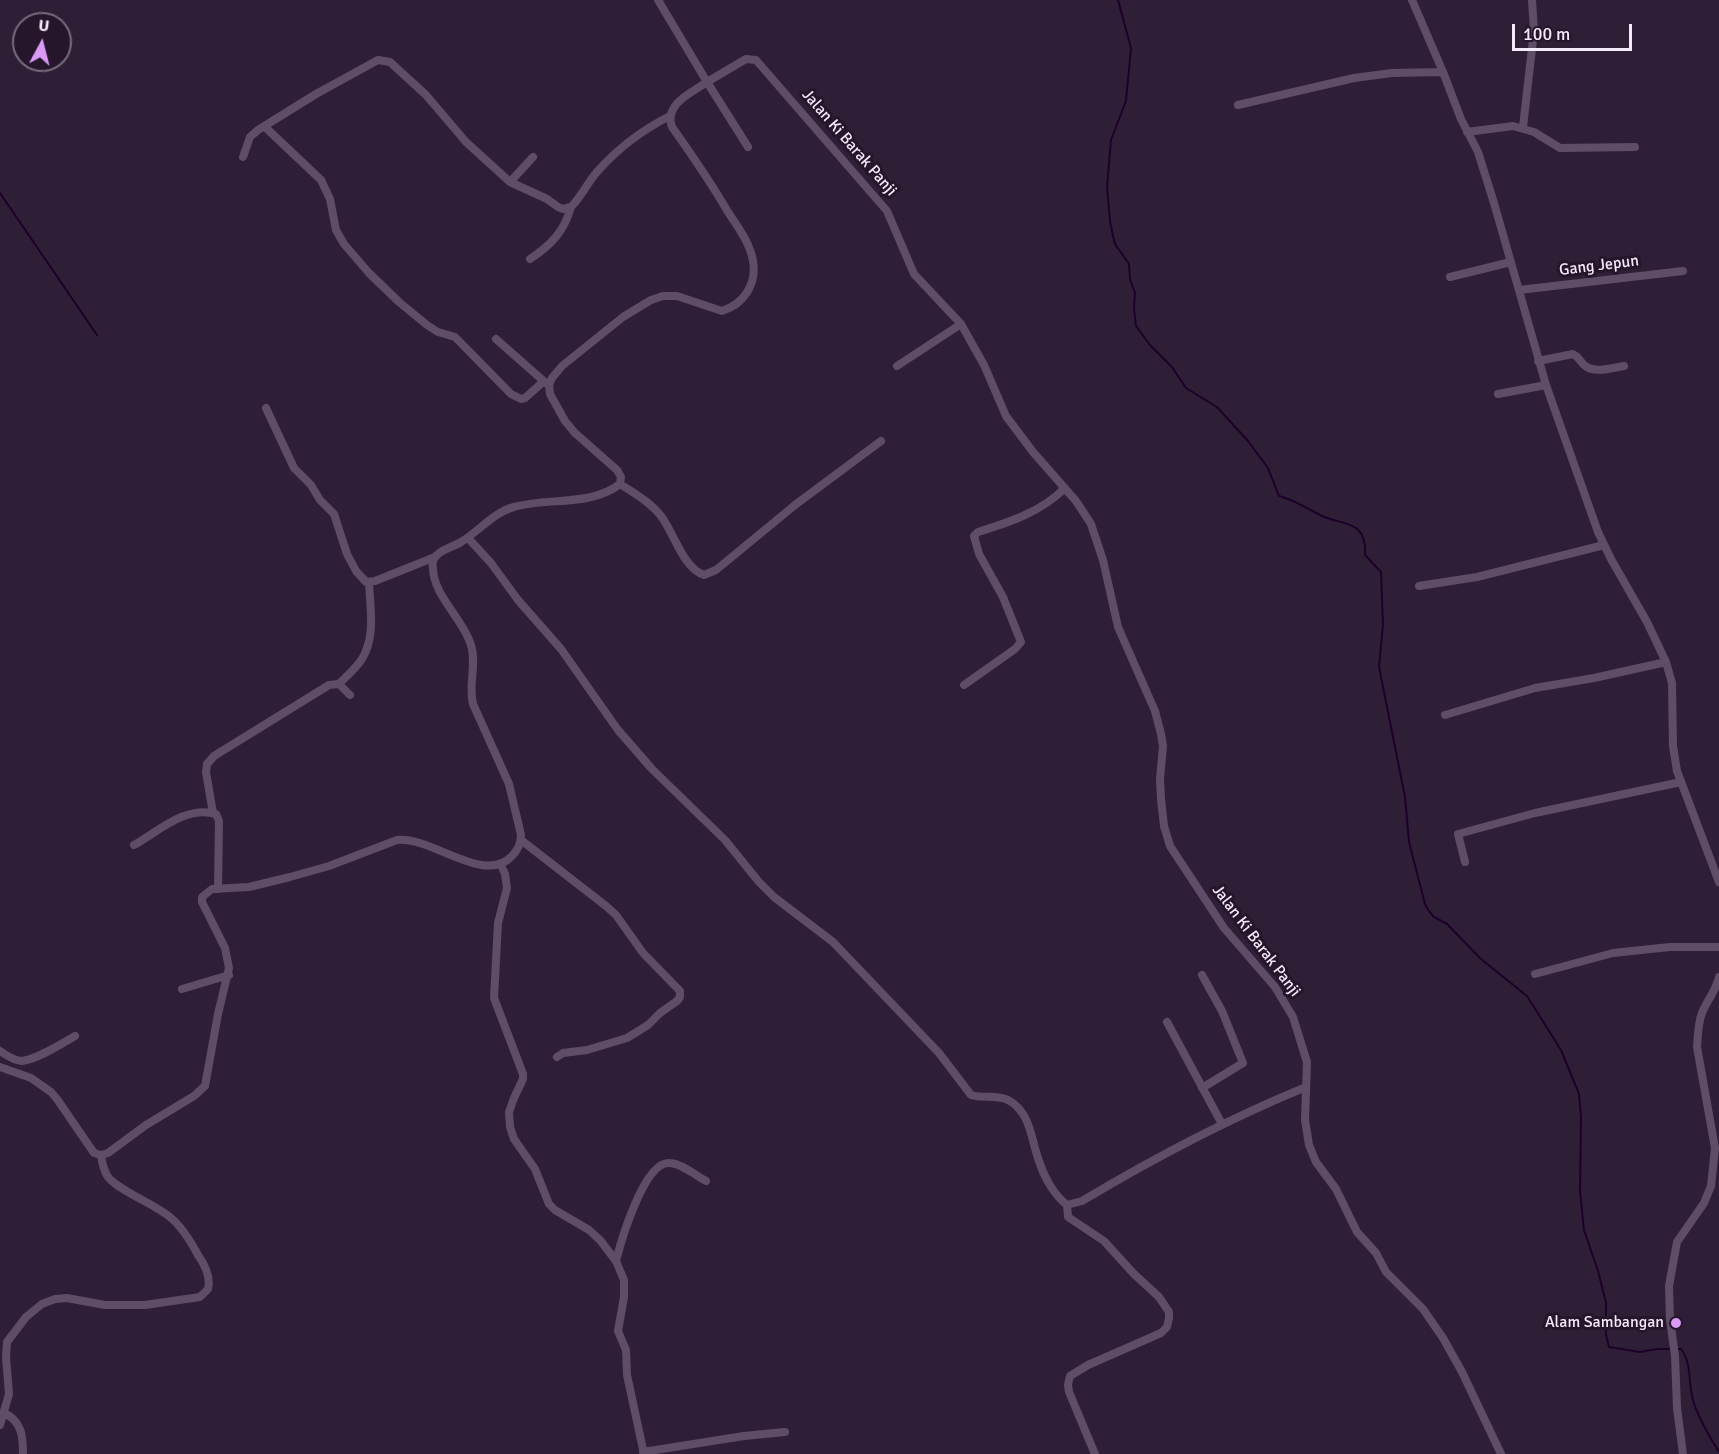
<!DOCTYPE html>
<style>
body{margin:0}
#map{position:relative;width:1719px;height:1454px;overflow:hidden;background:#2f1f36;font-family:Signika,sans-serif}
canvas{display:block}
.north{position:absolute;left:12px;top:12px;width:60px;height:60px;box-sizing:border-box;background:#25162c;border:2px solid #786b7e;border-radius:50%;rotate:7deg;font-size:16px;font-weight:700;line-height:24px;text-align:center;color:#f5eafa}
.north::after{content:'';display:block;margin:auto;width:21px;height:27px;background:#da9af6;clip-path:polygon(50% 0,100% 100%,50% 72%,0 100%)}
.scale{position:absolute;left:1512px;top:24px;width:120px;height:27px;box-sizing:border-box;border:3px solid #f5eafa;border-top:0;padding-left:8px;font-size:18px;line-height:21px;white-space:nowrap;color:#f5eafa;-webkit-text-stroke:4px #25162c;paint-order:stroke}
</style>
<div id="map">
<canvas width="1719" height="1454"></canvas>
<div class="north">U</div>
<div class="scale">100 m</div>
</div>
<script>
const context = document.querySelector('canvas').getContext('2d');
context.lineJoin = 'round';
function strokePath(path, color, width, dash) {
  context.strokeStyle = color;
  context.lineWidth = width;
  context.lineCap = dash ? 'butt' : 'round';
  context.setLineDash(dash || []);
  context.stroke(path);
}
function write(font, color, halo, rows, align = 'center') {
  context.font = font + ' Signika,sans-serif';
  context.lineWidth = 6;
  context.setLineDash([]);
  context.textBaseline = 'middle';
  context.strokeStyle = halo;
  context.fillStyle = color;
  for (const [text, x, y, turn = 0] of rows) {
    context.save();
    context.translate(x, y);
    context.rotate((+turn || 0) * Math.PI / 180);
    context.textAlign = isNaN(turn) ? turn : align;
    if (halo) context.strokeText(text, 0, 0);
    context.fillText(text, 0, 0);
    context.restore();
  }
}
strokePath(new Path2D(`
 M1118 0 1131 48 1126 101 1111 140 1107 187 1110 221 1113 236 1115 244 1129 264 1130 279 1135 293 1134 308 1136 326 1150 345 1172 367 1186 388 1217 407 1248 441 1268 468 1279 496C1295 500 1308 509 1322 516 1345 526 1367 520 1365 555L1381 572 1383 624 1379 667 1405 797 1409 842 1425 904 1429 911 1434 917 1447 924 1481 959 1527 996 1561 1050 1579 1094 1581 1117 1580 1191 1584 1230 1598 1271 1606 1303V1335L1609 1347 1640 1352 1657 1349H1681C1692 1363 1688 1383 1693 1400 1698 1418 1709 1436 1719 1452
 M0 193 97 335`), '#1d0029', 2);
strokePath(new Path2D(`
 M658 0 707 82 746 59 756 60 887 211 914 274 961 324 984 365 1006 416 1033 452 1076 501 1091 524 1103 560 1118 627 1155 711 1161 734 1163 746 1160 779 1161 799 1164 826 1170 846 1224 928 1275 987 1293 1017 1307 1062 1305 1120 1309 1145 1316 1162 1336 1189 1357 1232 1376 1253 1386 1272 1423 1309 1443 1338 1462 1372 1501 1454
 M1412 0 1443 72 1461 119 1478 152 1494 203 1546 385 1598 532 1611 559 1647 622 1666 662 1672 683 1673 746 1677 771 1719 882
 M1238 105 1354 78 1392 73 1443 72
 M264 126 321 180 330 199 336 230 344 244 369 273 399 302 427 325 438 332 455 337 511 394 521 399 525 398 543 382
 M1523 127 1534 31 1532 0
 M1467 132 1513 126 1534 132 1560 148 1635 147
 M243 157 250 137 258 130 316 94 378 60 390 62 426 95 466 142 510 182 547 199 558 207 563 209 571 207C581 197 587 184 596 173 617 149 642 130 670 116
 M510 182 533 157
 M530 259C551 245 564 232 571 207
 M1450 277 1511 262
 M1519 290 1683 271
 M496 339 547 384
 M1538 361 1573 354C1579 357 1579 360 1584 365 1594 374 1612 368 1624 366
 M897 366 961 324
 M1498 394 1546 385
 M266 408 294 468 311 485 320 500 334 514 347 554 356 571 366 582 375 581 435 557
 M620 484C634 493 650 502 661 516 674 533 683 568 704 575L716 570 795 505 881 441
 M468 538 491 563 518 600 561 649 618 730 652 769 725 840 759 882 774 897 833 942 939 1053 971 1095C983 1099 995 1094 1008 1100 1031 1112 1031 1140 1039 1161 1044 1177 1054 1195 1067 1205L1082 1201C1154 1158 1228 1119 1306 1087
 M1419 586 1477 577 1604 545
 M339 684C347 676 356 668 362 659 376 636 370 607 369 582
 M964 685 1015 649 1021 642 1003 597 979 554 974 536 978 532C1010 522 1041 512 1065 488
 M1445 715 1535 688 1594 678 1666 662
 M213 813 206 772 207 764 214 756 329 685 339 684 350 695
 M521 840 606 906 616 915 643 953 680 991V997L677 1001 660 1013 648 1025 627 1038 587 1050 563 1053 557 1057
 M134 845C159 831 186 805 216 814L219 821 218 889
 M1465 862 1458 834 1535 813 1681 782
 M501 865 505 874 507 888 498 923 494 998 523 1074V1079L514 1098 509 1112 510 1127 514 1139 535 1169 549 1204 555 1210 589 1230 600 1240 616 1261 624 1280V1297L618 1331 626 1350 627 1375 644 1454
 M1535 974 1613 953 1670 947H1719
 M182 989 229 975
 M1167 1022 1222 1124
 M0 1051C6 1055 14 1061 22 1061 38 1059 61 1044 75 1036
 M0 1067 31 1078 51 1092 57 1099 94 1153 101 1155 108 1153 146 1125 194 1096 205 1086 218 1014 229 968 225 948 202 902V897L212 889 249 887 290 877 329 866 397 840C432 836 484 886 512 856 517 851 521 843 521 835L509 784 473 704C468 684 477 665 471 645 463 619 433 595 433 568 432 563 433 558 437 555 443 549 453 547 461 542 478 532 494 512 514 507 548 497 590 507 620 484L621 477 617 470 575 433 565 421 550 394 549 385 552 378 562 366 623 317 651 300 663 296H677L722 311C744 304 757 284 753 261 750 243 738 227 728 212 711 183 692 155 672 127 664 104 691 93 707 82L748 147
 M1202 1088 1243 1063 1222 1011 1202 975
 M1067 1205 1068 1217 1104 1241 1133 1273 1159 1297 1169 1312V1318L1167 1327 1161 1333 1088 1365 1070 1376 1068 1385 1069 1392 1095 1454
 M616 1261C621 1241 644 1162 669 1163 681 1163 695 1175 706 1181
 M4 1413C22 1421 23 1437 23 1454
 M0 1425 9 1394 6 1357 7 1342 26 1317 42 1304 55 1299 67 1298 105 1305H145L200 1297 208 1289C211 1277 205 1265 198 1255 191 1242 182 1227 171 1218 155 1204 119 1191 108 1177 104 1171 102 1163 101 1155
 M643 1452 744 1436 785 1432
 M1683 1454 1677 1408 1675 1356 1670 1320 1669 1286 1677 1242 1704 1203 1711 1186 1715 1148 1697 1047C1698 1035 1698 1023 1702 1013 1707 1000 1716 991 1719 977`), '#5f4d67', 8);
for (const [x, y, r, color] of [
 [1676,1323,6,"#da9af6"]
]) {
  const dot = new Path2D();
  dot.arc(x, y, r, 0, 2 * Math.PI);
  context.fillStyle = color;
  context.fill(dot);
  strokePath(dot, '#25162c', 2);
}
write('16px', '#f5eafa', '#25162c', [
 ["Jalan Ki Barak Panji",849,143,49],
 ["Gang Jepun",1599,266,-7],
 ["Jalan Ki Barak Panji",1256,941,53]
]);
write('16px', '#f5eafa', '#25162c', [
 ["Alam Sambangan",1664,1323]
], 'right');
</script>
